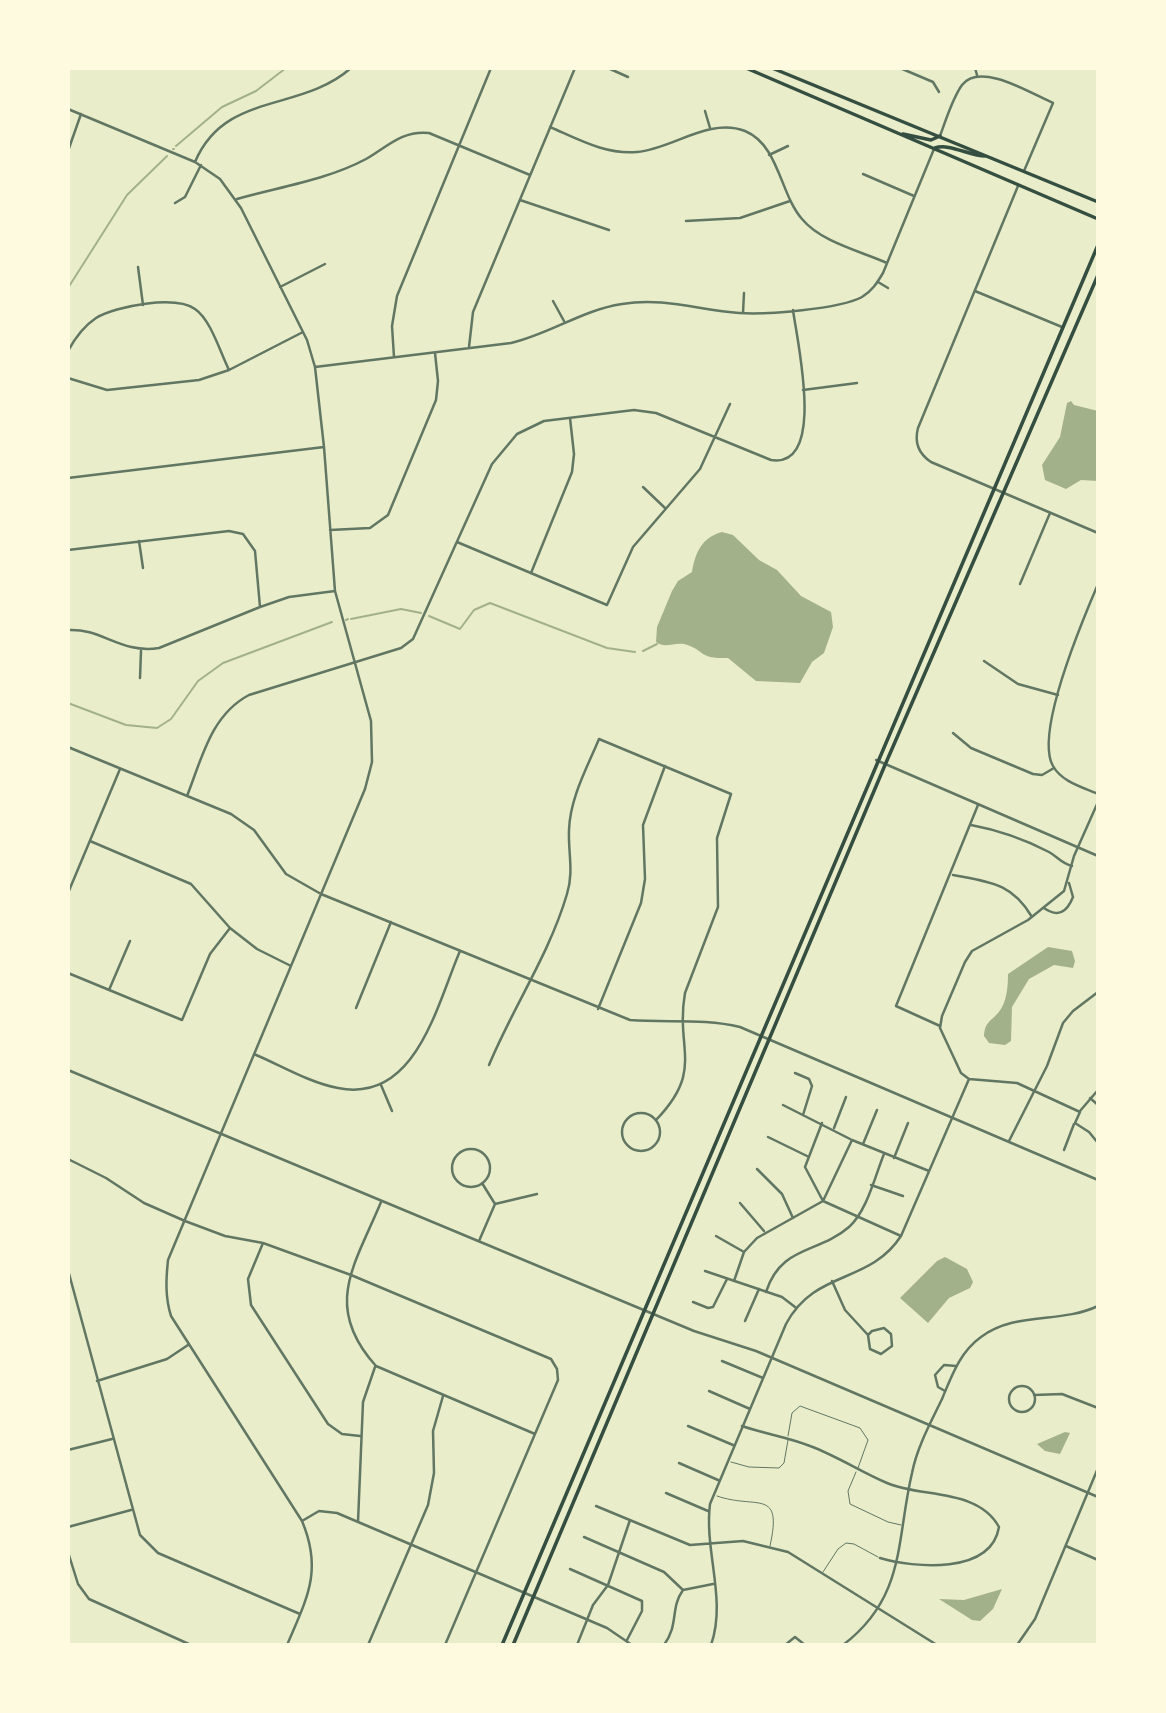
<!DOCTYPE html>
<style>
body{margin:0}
#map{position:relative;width:1166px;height:1713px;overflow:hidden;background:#e9edc9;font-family:"Work Sans",sans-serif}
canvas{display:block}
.frame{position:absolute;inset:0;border:70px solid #fefae0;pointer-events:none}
</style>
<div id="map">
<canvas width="1166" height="1713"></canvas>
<div class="frame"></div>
</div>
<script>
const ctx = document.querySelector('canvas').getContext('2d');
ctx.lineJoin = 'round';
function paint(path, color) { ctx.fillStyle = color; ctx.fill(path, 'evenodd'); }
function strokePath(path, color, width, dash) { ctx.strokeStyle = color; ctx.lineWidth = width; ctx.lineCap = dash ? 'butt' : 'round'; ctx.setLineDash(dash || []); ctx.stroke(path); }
const water = new Path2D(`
 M1071 401 1074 405 1098 411V481L1081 480 1066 489 1045 480 1042 465 1060 437 1067 403Z
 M722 532 733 535 759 560 777 570 801 596 831 612 833 627 824 653 812 662 800 683 756 681 728 658C697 659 706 650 684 644 674 642 665 649 656 642L657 627 672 591 678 581 692 572C695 553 702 537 722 532Z
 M1048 947 1072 951 1075 961 1073 968 1054 965 1029 979 1012 1007 1011 1041 1005 1045 989 1043 984 1036C985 1022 990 1022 998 1013 1007 1003 1008 986 1008 974Z
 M945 1257 967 1269 973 1282 970 1288 949 1298 928 1323 900 1298 937 1261Z
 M1065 1432 1070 1433 1060 1454 1045 1451 1037 1444Z
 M1002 1589 993 1609 980 1621 972 1620 939 1599 964 1600Z`);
const stream = new Path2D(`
 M176 146 222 107 256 91 286 68
 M173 149H174
 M68 288 127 195 167 156
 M429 616 460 629 474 610 490 603 607 648 635 652
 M351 619 401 609 421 613
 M346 620 348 619
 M643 651 657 644
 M68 703 126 725 157 728 171 719 198 681 223 663 332 622`);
const service = new Path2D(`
 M788 1436 792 1413 800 1406 860 1428 868 1440 858 1468
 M731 1462 749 1467 779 1468 784 1463 788 1440
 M856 1472 848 1491 850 1504 888 1522 901 1525
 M717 1496C757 1510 783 1487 770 1546
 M823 1572 838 1549 846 1543 854 1544 878 1557`);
const minor = new Path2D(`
 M608 68 628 77
 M900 68 933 82 939 92
 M975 68 977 75
 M68 109 195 162 220 179 241 208 307 340 315 367 324 447 335 591 371 721 372 762 365 789 168 1260C166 1279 165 1297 171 1316L302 1521C323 1571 307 1598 287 1645
 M705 111 710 128
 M550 127C578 139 606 155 637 152 672 149 709 117 745 131 779 145 780 194 802 219 821 242 860 251 887 263
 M940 136C946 120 952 99 962 85 980 61 1032 94 1053 103L1024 171
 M68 151 81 114
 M769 155 788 146
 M195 162C225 91 300 113 351 68
 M863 174 914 196
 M1018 186 918 428C914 443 919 454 931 462L1098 533
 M237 199C279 187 327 180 366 159 387 147 402 130 429 133L530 175
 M520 200 609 230
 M175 203 185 197 201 165
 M686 221 740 218 790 201
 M138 267 143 305
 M878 282 888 288
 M280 287 325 264
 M975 291 1062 327
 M553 301 564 321
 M743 313 744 293
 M469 347 473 312 575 68
 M68 351C75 338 84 326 96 318 116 306 175 295 195 309 211 320 220 352 229 370
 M394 357 392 326 397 296 491 68
 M315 367 511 343C550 334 582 310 622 304 663 297 699 310 739 313 765 315 840 309 862 297 872 291 877 283 883 273L934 149
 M68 378 107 390 199 380 229 370 303 332
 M803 390 857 383
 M68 478 324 447
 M643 487 665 508
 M330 530 370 528 388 515 436 400 438 381 435 353
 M139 541 143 568
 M457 542 607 605 633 547 700 469 730 404
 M68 550 229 531 243 534 255 551 260 607
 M531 573 572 472 574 454 570 418
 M1020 584 1050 513
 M1098 584C1083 619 1034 733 1053 766 1062 782 1082 787 1098 794
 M68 630C102 628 120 654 159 648L260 607 289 597 335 591
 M984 661 1018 684 1058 695
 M140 678 141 651
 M953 733 971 748 1033 774 1042 775 1054 768
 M68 747 231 814 254 830 286 874 321 894 630 1020C667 1023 704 1018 740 1027L1098 1180
 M187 796C202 758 211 715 249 695L401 648 413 639 492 464 517 434 544 421 634 410 656 413 771 460C827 469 797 341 793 310
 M971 825C998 830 1024 839 1049 852 1058 857 1061 863 1072 866
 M90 841 191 884 230 928 257 949 291 966
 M953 875C990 882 1012 883 1032 917
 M68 893 120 769
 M1044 908C1058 918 1067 912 1073 897L1069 883
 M68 973 182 1020 210 954 230 928
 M109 990 130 941
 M356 1008 391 922
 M598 1009 641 903 645 879 643 825 665 766
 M940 1026 896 1006 978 805
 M254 1054C280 1065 310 1083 338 1088 416 1104 437 1004 460 951
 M489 1065C513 1007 549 955 567 894 574 872 568 852 569 830 570 798 587 768 599 739L731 794 717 838 718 907 685 993C675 1050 705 1069 656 1120
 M795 1073 809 1079 812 1086 803 1115
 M969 1079 1017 1083 1080 1112 1075 1123 1089 1132 1098 1143
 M381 1085 392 1111
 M1090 1098 1098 1105
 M783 1105 852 1140 929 1171
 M1080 1111 1098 1090
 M622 1132a19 19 0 1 1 38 0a19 19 0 1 1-38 0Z
 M822 1123 805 1167 823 1201 901 1236
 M834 1128 846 1097
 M768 1137 807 1156
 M1009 1141 1047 1066 1063 1023 1073 1011 1098 992
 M863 1144 877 1110
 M452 1168a19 19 0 1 1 38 0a19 19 0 1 1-38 0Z
 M1064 1150 1074 1124
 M894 1158 908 1123
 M68 1159 106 1178 144 1203 185 1221 225 1236 263 1243 351 1275 551 1359 557 1369 558 1380 445 1645
 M757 1169 782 1194 793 1218
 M482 1183 495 1204
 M871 1185 903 1196
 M381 1202C355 1265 322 1306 376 1366L535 1434
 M740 1203 764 1231
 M716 1236 744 1252
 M479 1241 495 1204 537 1194
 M263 1243 248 1279 251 1305 328 1424 342 1434 360 1436
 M68 1270 140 1535 158 1553 300 1614
 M705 1271 782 1297 795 1307
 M734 1281 744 1252 757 1238 823 1201 852 1140
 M832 1281 845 1310 868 1335 870 1349 881 1354 892 1346 891 1334 884 1328 872 1331 868 1335
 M766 1292C781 1245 818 1254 849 1227 867 1211 875 1176 884 1154
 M693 1302 708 1308 713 1307 727 1279
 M745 1321 759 1289
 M722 1361 763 1378
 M97 1381 167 1359 188 1345
 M1009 1399a13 13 0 1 1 26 0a13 13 0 1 1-26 0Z
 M709 1391 750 1409
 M945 1391 938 1387 935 1375 944 1365 956 1366
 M1034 1395 1062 1394 1098 1408
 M688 1426 733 1445
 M742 1426C765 1434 788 1437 810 1446 837 1456 861 1472 887 1483 921 1498 978 1488 999 1527 991 1575 914 1568 880 1558
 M68 1450 112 1439
 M679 1463 718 1480
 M666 1493 708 1511
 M596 1506 690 1545 743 1541 788 1552 937 1645
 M302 1521 319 1511 337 1513 607 1628 632 1645
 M358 1522 363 1402 375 1367
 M68 1527 131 1510
 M584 1537 664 1572 683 1590
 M1066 1546 1098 1560
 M68 1552 78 1584 89 1599 191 1645
 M570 1569 642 1601V1611L627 1640
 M368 1645 428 1505 434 1473 433 1431 443 1396
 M577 1645 593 1605 608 1585 630 1520
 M664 1645C679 1625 670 1608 683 1590L713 1584
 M711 1645C727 1600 704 1551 710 1504L786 1324C815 1269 869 1285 901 1236L969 1079 961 1073 940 1028 942 1016 965 962 972 951 1028 920 1064 891 1074 856 1098 802
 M785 1645 795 1637 805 1645
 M1017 1645 1035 1619 1098 1468`);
const tertiary = new Path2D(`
 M876 760 1098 856
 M68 1070 694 1331 756 1351 1098 1497
 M843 1645C906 1597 896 1541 912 1473 917 1447 931 1422 942 1399 952 1375 960 1352 981 1337 1016 1311 1060 1324 1098 1306`);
const secondary = new Path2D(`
 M502 1645 1098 245
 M513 1645 885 765 1098 275`);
const primary = new Path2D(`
 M746 68 1098 219
 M772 68 1098 202
 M903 134 931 140 940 136
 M935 148C949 143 970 156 985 156`);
paint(water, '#a3b18a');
strokePath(stream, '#a3b18a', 2);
strokePath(service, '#617663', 1);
strokePath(minor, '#617663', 2.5);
strokePath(tertiary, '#617663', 2.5);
strokePath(secondary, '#344e41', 3.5);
strokePath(primary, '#344e41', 3.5);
</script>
